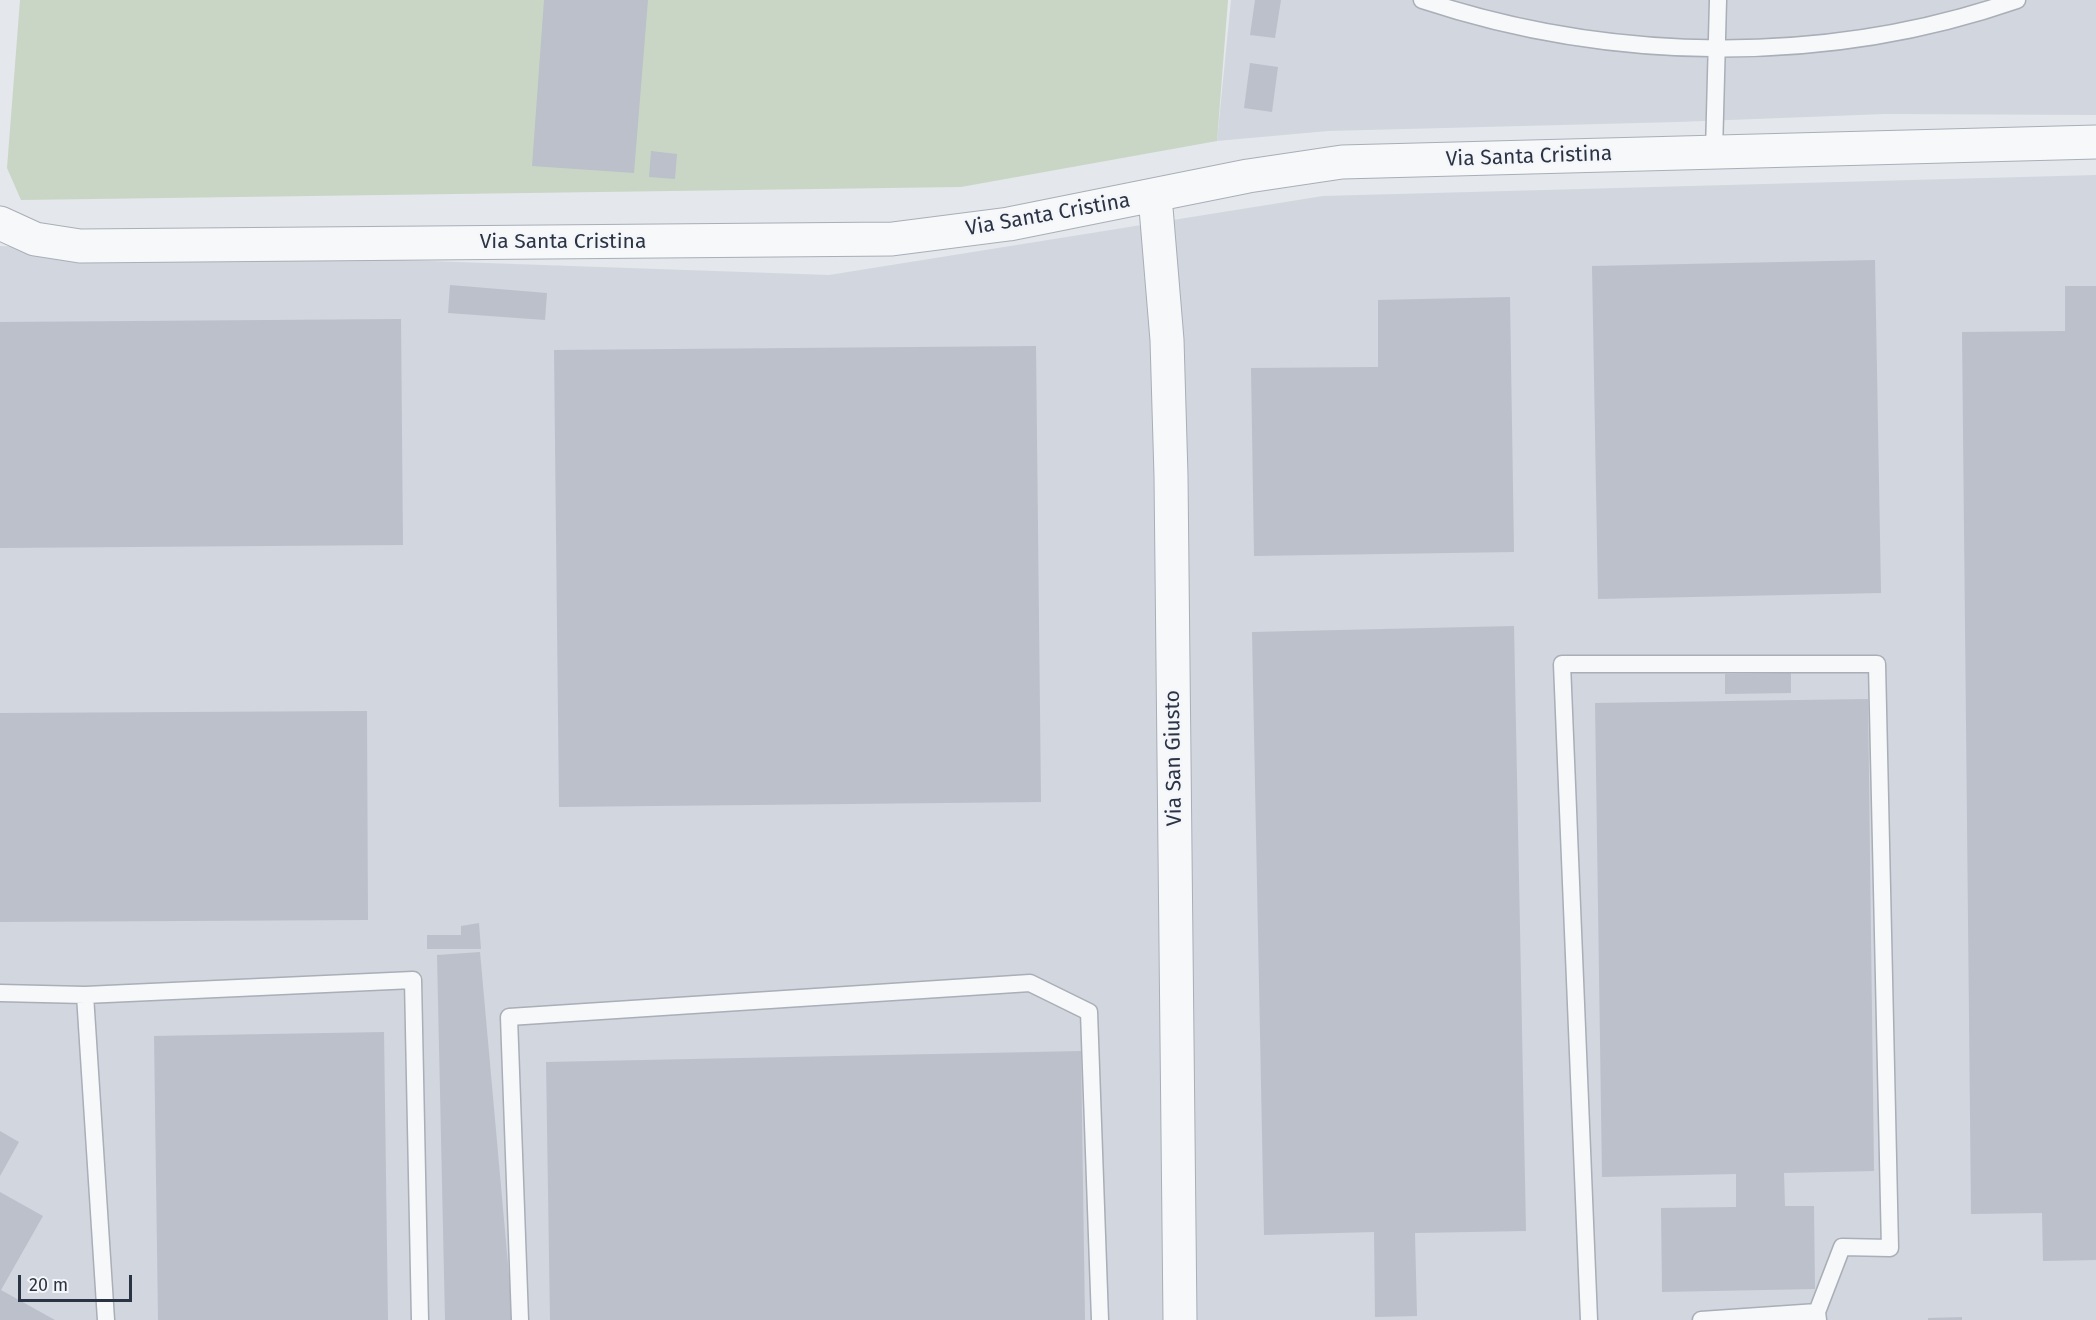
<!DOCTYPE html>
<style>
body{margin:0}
#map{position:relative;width:2096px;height:1320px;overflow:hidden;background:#e4e7ec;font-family:"Fira Sans",sans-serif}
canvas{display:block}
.scale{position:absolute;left:18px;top:1275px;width:114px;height:27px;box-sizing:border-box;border:3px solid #2b3445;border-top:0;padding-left:8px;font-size:18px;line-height:21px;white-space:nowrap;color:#2b3445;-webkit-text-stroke:4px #f4f6f9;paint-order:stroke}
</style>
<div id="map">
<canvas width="2096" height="1320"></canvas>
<div class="scale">20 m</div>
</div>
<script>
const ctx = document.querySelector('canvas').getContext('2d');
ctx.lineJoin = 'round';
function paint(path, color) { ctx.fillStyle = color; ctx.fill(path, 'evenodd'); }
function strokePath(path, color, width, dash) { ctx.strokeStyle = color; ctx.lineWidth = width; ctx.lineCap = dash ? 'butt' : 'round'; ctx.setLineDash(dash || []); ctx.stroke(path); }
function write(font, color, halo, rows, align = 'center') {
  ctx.font = font + ' "Fira Sans",sans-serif'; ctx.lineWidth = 5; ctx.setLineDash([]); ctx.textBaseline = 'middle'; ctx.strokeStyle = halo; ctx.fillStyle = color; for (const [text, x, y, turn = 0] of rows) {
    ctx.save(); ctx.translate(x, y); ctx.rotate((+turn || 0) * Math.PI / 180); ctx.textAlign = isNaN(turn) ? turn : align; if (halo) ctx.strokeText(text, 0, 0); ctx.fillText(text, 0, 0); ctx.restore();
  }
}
const built = new Path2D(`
 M1231 0H2096V115L1885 114 1677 122 1328 131 1217 141Z
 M2096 175V1320H0V246L829 275 1323 196Z`);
const green = new Path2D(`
 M20 0H1228L1217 141 961 187 21 200 7 168Z`);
const building = new Path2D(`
 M544 0H648L634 173 532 166Z
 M1255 0H1281L1275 38 1250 35Z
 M1250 63 1278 67 1272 112 1244 108Z
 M651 151 677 154 675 179 649 177Z
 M1875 260 1881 593 1598 599 1592 266Z
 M450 285 547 293 545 320 448 313Z
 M2065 286H2096V1260L2043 1261 2042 1213 1971 1214 1962 332 2065 331Z
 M1510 297 1514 552 1254 556 1251 368 1378 367V300Z
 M401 319 403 545 0 548V322Z
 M1036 346 1041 802 559 807 554 350Z
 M1514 626 1526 1231 1415 1233 1417 1316 1375 1317 1374 1232 1264 1235 1252 632Z
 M1791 673V693L1725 694V674Z
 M1868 699 1874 1171 1784 1173 1785 1206H1814L1815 1289 1662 1292 1661 1208 1736 1207V1174L1602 1177 1595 703Z
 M367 711 368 920 0 922V713Z
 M479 923 481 949H427V935H461V926Z
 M480 952 513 1320H445L437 955Z
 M384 1032 388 1320H158L154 1036Z
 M1081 1051 1085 1320H550L546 1062Z
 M0 1131 19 1142 0 1176Z
 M0 1192 43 1216 1 1290 55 1320H0Z
 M1962 1317V1320H1928V1318Z`);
const service = new Path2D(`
 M1422 0C1612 63 1827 66 2017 0
 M1714 152 1718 0
 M0 993 85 995 106 1320
 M85 995 413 980 420 1320
 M520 1320 509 1017 1030 983 1089 1012 1100 1320
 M1589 1320 1562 664H1877L1890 1248 1842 1247 1817 1312 1818 1320
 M1701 1320 1817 1312`);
const tertiary = new Path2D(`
 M1155 196 1167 340 1171 476 1180 1320
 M0 223 35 239 80 246 892 239 1009 224 1248 176 1342 162 2096 142`);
const streetNames = [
 ["Via Santa Cristina",1529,157,-2],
 ["Via Santa Cristina",1048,215,-10],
 ["Via Santa Cristina",563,242],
 ["Via San Giusto",1174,758,-91]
];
paint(built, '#d2d6de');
paint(green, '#c9d6c5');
paint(building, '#bbc0ca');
strokePath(service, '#a9aeb7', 19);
strokePath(tertiary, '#a9aeb7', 35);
strokePath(service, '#f7f8fa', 16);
strokePath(tertiary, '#f7f8fa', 33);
write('21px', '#2b3445', '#f4f6f9', streetNames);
</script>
